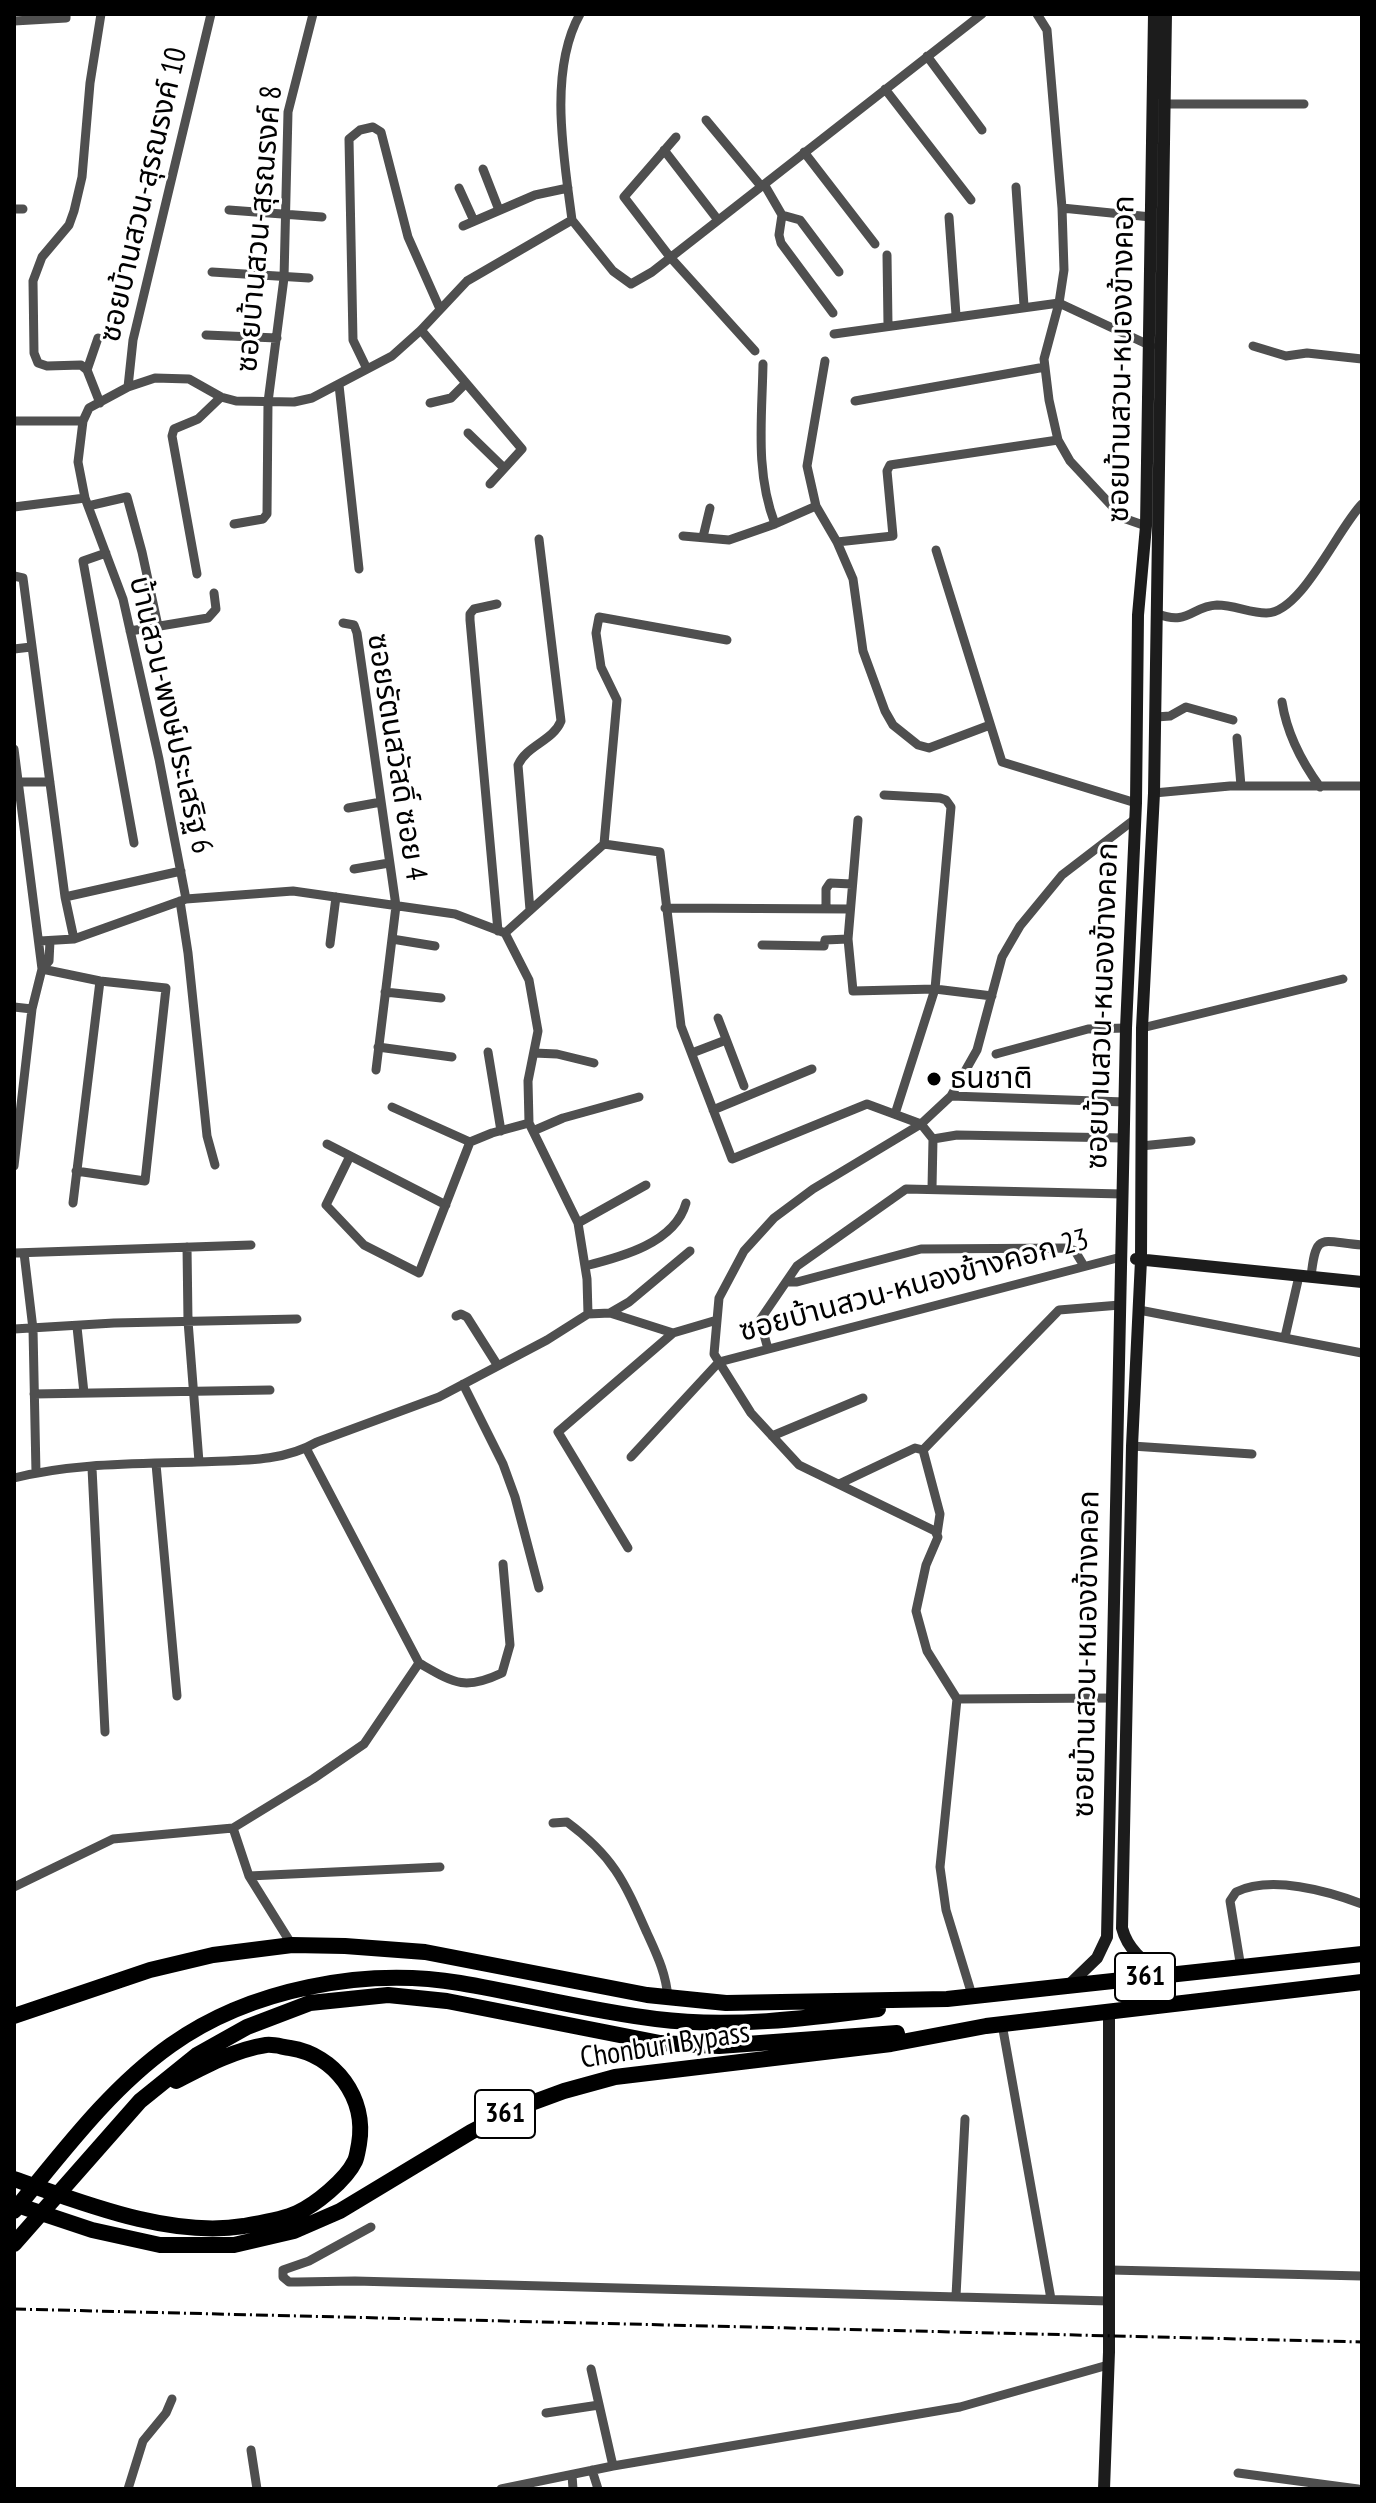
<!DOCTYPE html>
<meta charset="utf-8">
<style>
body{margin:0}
#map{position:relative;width:1376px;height:2503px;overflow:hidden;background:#fff;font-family:"PT Sans Narrow",sans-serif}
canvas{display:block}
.frame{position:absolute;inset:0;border:16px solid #000;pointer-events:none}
</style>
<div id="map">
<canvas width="1376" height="2503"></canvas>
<div class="frame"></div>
</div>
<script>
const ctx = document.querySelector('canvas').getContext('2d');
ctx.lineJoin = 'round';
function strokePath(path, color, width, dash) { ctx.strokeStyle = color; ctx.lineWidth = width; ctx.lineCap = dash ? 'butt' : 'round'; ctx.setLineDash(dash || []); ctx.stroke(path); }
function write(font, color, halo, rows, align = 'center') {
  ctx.font = font + ' "PT Sans Narrow","Noto Sans Thai",sans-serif'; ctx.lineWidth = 6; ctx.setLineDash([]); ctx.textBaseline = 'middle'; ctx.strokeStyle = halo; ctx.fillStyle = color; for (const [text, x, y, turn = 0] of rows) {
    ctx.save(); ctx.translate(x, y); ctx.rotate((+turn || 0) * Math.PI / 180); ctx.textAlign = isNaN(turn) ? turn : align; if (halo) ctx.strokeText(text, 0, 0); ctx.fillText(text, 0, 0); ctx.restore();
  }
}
const street = new Path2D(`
 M1037 14 1047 30 1062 208 1064 270 1059 303 1044 359 1049 400 1058 440 1070 461 1123 518 1146 526
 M14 21 66 18V14
 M927 56 982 130
 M885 89 971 200
 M1164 104H1304
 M706 120 761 186
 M676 137 624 197 670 257 755 351
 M664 150 718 220
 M804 152 875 244
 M483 169 499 210
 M764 184 782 215 779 235 781 243 833 313
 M1016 187 1024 306
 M459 188 474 221
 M1062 208 1151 217
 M14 209H23
 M229 210 322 217
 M782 215 800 220 839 272
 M949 217 956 315
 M572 220 613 271 631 284 652 272 982 14
 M572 220C564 158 548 71 580 14
 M463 226 535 195 568 188
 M887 255 888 325
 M212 272 309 278
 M421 330 522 449 490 484
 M834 334 1059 303 1151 346
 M206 335 277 338
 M1253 346 1286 356 1307 353 1362 359
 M825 361 807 466 816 506 837 542 893 536 887 471 890 465 1058 440
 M763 364C762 419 755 472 775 524
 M367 369 353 340 349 139 360 130 373 127 381 132 408 237 440 309
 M87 370 98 338
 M339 385 359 569
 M128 387 133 340 211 14
 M855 401 1045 367
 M100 403 87 370 81 365 47 366 38 363 34 353 33 281 42 257 69 225 74 211 82 177 90 83 101 14
 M430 403 451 398 466 383
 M14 421H83
 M468 433 504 468
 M85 498 123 599 159 759 186 899
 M88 506 127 497 142 552 158 626
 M14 507 85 498 78 462 83 421 89 408 128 387 155 378 189 379 221 397 236 401 294 402 312 398 392 356 421 330 467 281 572 220
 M234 524 263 519 267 514 268 402 284 278 288 112 313 14
 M683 536 729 540 775 524 816 506
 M703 537 710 508
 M837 542 853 579 863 651 885 711 893 725 918 745 929 748 990 725
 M936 550 1002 762 1136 803
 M106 553 83 561 134 843
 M197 574 172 436 174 429 198 419 221 397
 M14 576 23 578 65 897
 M497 604 474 609 470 614V620L498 931
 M1158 614C1188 626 1192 606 1217 605 1234 605 1250 613 1266 613 1301 614 1338 528 1362 504
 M343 623 354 625 357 633 396 906 376 1070
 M130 631 208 618 216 609 214 593
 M14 649 31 647
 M1282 702C1287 734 1301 761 1320 787
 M1156 717 1170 716 1186 707 1233 720
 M1237 738 1241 786
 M14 749 42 969 32 1009 14 1166
 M18 782H50
 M1154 793 1230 786H1362
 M884 795 940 798 946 800 951 807 935 989 895 1114
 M348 808 381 802
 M858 820 848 939 853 991 935 989 992 996
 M604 844 617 700 601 667 596 633 599 617 727 640
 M354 869 389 863
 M180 901 188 953 207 1136 215 1165
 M665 908 850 909
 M826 909V889L830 883 852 884
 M530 910 518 765C527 745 553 741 561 721L539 539
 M505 933 604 844 660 852 681 1026 732 1159 867 1104 921 1124 933 1139 957 1135 1124 1138
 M74 939 65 897 181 871
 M392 939 435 946
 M40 941 74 939 186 899 293 891 455 914 505 933 529 980 538 1031 528 1081 529 1123 578 1223 587 1279 588 1314
 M330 944 336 897
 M762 945 824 946 825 940 848 939
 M42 969 100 981 166 988 145 1181 76 1171
 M42 969 49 961 50 941
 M385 992 441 998
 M14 1007 32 1009
 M718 1018 744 1086
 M1142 1028 1343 979
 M378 1047 452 1057
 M488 1052 501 1131
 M534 1053 557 1054 594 1063
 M692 1053 726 1040
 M996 1054 1088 1029 1126 1028
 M951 1096 1125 1102
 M392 1107 470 1142
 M713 1110 812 1069
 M533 1131 563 1118 639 1097
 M327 1144 446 1205
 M1141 1146 1191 1141
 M350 1156 326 1205 364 1245 419 1273 470 1142 492 1133 529 1123
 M932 1188 933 1139
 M73 1203 100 981
 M578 1223 646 1185
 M187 1247 188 1321 199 1462
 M14 1253 251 1245
 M24 1253 33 1329 36 1473
 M585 1266C621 1257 675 1243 686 1203
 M1311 1277C1316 1230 1321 1242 1362 1245
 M786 1282 797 1266 906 1189 1123 1194
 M1139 1310 1362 1353
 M610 1313 629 1302 690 1251
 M456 1316 461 1314 467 1317 498 1366
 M77 1327 84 1393
 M14 1329 114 1323 297 1319
 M1285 1337 1299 1276
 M768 1349 760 1320 786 1282H797L921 1249 1068 1248 1075 1251 1084 1266
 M719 1362 1121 1257
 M463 1384 503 1464 515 1497 539 1588
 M34 1394 270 1390
 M772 1436 863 1398
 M1132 1446 1252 1454
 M306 1448 419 1663
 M923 1450 1059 1310 1120 1305
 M923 1450 940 1514 937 1534
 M631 1457 719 1362
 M156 1464 177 1696
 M92 1468 105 1732
 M14 1478C72 1463 137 1464 197 1462 238 1460 281 1463 317 1442L439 1397 547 1340 588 1314 610 1313 673 1333 717 1320
 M839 1484 915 1448 923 1450
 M628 1548 558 1432 673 1333
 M419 1663C454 1683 464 1691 502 1673L510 1645 503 1564
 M957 1699 1112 1698
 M553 1823 567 1822C614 1857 624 1881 647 1933 657 1955 666 1973 668 1998
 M233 1828 249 1876 292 1945
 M249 1876 440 1867
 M14 1887 113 1839 233 1828 313 1779 364 1744 419 1663
 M1241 1968 1230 1901 1236 1892C1271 1875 1328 1891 1362 1904
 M972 1995 946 1910 940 1867 957 1699 927 1651 916 1611 926 1565 938 1537 935 1531 799 1465 751 1413 714 1354 719 1298 744 1251 774 1218 813 1189 921 1124 951 1096 977 1050 1002 957 1020 926 1062 875 1135 819
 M1002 2024 1051 2299
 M371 2227 309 2261 283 2270V2277L289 2282H298L355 2281 1109 2301
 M1110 2270 1362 2276
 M956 2296 965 2119
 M591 2369 613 2466
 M546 2413 599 2405
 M251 2450 257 2489
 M592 2470 598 2489
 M1238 2473 1358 2489
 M572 2475 573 2489
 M128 2489 143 2441 166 2413 172 2399
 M501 2489 613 2466 960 2407 1108 2365`);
const secondary = new Path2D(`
 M1136 1259 1362 1282
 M1164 1976C1145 1962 1128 1951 1122 1928L1132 1446 1141 1260 1142 1028 1154 793 1166 14
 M1069 1985 1097 1958 1107 1937 1126 1028 1136 803 1138 615 1146 526 1154 14
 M1104 2489 1109 2352V2011`);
const highway = new Path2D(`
 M14 2016 150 1970 213 1955 292 1945 345 1946 425 1952 647 1995 726 2003 947 1999 1362 1954
 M14 2179C83 2203 170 2238 244 2226 260 2223 282 2220 297 2213 315 2205 346 2180 355 2161 357 2157 358 2149 359 2144 367 2098 335 2055 290 2048 282 2047 274 2044 266 2045 234 2050 205 2066 176 2081
 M14 2204 92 2230 160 2245H234L294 2231 340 2211 471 2132 515 2109 564 2091 615 2077 891 2044 986 2026 1362 1982
 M14 2211C62 2153 109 2089 171 2045 250 1989 364 1967 460 1983 525 1994 590 2011 656 2019 730 2028 804 2019 878 2009
 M14 2244 140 2101 197 2055 247 2027 310 2003 388 1995 447 2001 660 2043 719 2046 897 2033`);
const rail = new Path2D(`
 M14 2309 1362 2342`);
const markers = [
 [934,1079,8,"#000"]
];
const shields = [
 [1145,1977,60],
 [505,2114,60]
];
const shieldNames = [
 ["361",1145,1977],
 ["361",505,2114]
];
const streetNames = [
 ["ซอยบ้านสวน-สุรณรงค์ 10",144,195,-77],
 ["ซอยบ้านสวน-สุรณรงค์ 8",260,229,-85],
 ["ซอยบ้านสวน-หนองข้างคอก",1122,359,-89],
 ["บ้านสวน-พงษ์ประเสริฐ 6",170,715,77],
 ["ซอยรัตนสวัสดิ์ ซอย 4",396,757,81],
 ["ซอยบ้านสวน-หนองข้างคอก",1103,1006,-88],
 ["ซอยบ้านสวน-หนองข้างคอก 23",914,1286,-15],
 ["ซอยบ้านสวน-หนองข้างคอก",1087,1654,-89],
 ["Chonburi Bypass",665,2046,-9]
];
const poiNames = [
 ["ธนชาติ",950,1079]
];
strokePath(street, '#4f4f4f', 9);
strokePath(secondary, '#1c1c1c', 12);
strokePath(highway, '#000', 16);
strokePath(rail, '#000', 3, [12, 4, 2, 4]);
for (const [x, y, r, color] of markers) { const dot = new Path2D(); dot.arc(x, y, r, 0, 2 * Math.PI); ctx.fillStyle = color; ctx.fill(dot); strokePath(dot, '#fff', 3); }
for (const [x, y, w] of shields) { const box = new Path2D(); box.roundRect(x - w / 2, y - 24, w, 48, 6); ctx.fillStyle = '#fff'; ctx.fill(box); strokePath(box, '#000', 2); }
write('bold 28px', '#000', null, shieldNames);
write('30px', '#000', '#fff', streetNames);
write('30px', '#000', '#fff', poiNames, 'left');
</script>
